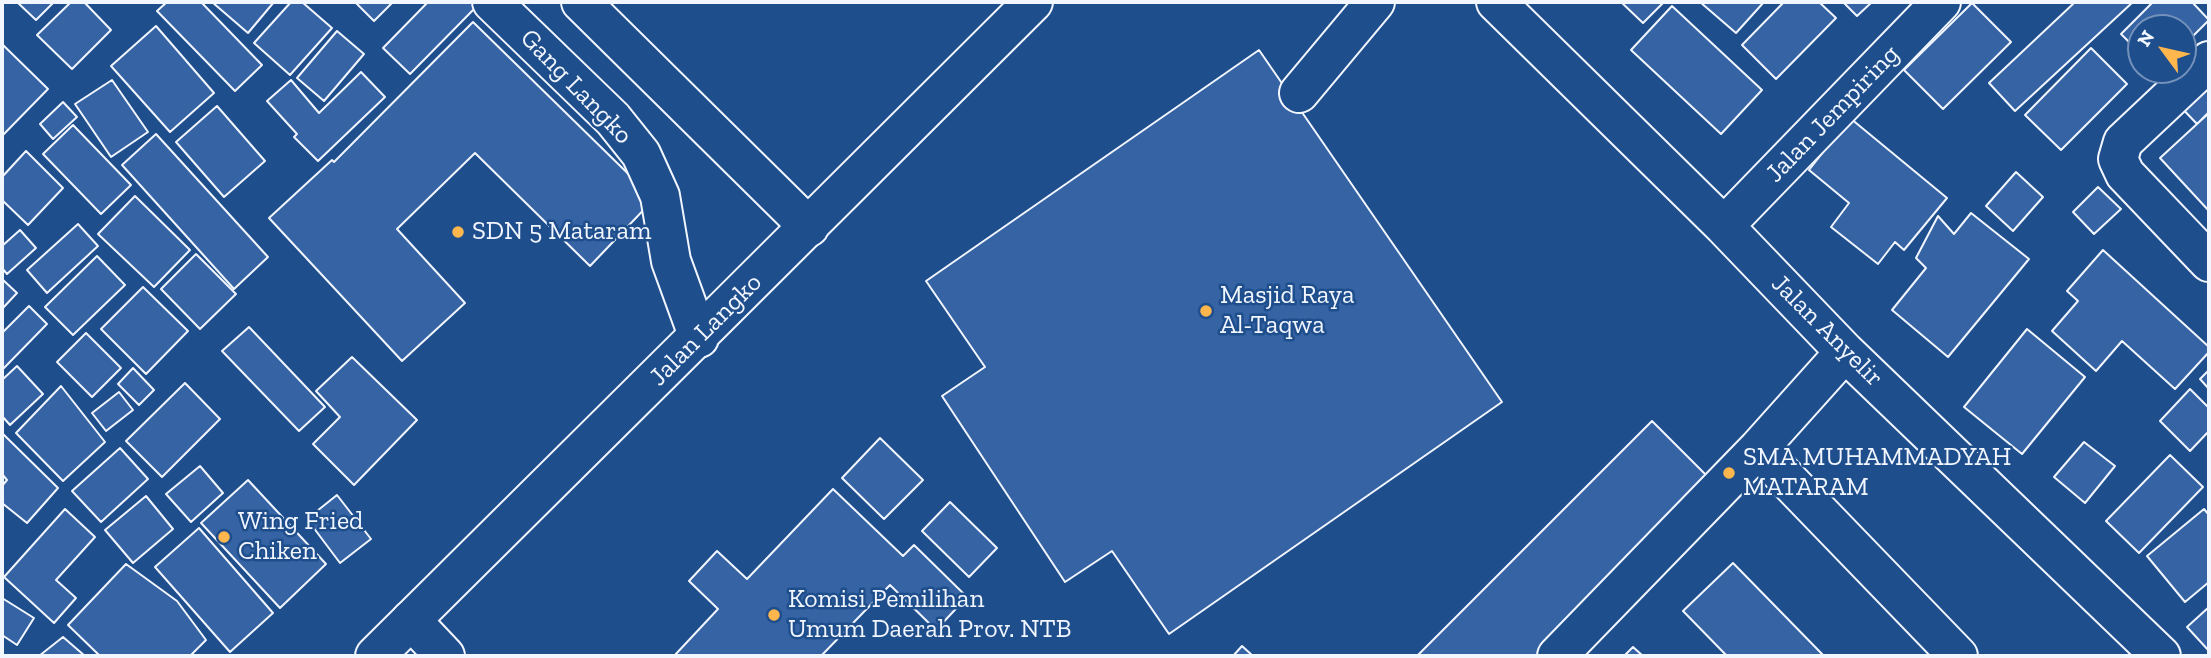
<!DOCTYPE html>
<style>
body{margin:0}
#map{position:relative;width:2211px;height:658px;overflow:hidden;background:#1f4e8c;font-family:"Zilla Slab",serif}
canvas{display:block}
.frame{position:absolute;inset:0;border:4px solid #f2f6ff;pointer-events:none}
.north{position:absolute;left:2127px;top:14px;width:70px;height:70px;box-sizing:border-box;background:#1f4e8c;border:2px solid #7391ba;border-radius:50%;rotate:303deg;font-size:19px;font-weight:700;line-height:28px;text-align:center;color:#f2f6ff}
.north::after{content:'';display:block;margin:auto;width:24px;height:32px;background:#ffb74d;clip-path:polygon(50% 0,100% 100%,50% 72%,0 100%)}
</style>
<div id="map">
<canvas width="2211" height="658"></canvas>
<div class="frame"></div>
<div class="north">N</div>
</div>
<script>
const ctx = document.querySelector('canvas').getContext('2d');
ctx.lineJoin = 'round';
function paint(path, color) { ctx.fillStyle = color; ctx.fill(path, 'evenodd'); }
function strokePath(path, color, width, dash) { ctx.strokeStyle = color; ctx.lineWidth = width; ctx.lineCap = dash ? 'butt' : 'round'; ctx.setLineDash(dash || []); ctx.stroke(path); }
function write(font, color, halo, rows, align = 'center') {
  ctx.font = font + ' "Zilla Slab",serif'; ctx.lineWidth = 5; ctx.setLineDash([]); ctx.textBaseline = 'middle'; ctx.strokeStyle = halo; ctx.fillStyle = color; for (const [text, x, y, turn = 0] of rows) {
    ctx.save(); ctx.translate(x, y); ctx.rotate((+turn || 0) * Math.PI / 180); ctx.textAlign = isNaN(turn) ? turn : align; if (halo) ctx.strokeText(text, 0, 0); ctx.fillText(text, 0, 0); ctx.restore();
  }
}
const building = new Path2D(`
 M17 2H54L36 20Z
 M71 2H84L111 30 72 69 37 35Z
 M167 2H201L262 65 235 91 157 11Z
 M212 2H274L248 33Z
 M291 2H302L332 28 290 75 254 43Z
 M355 2H393L374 21Z
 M428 2H473L477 6 410 74 383 48Z
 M1621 2H1664L1643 23Z
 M1700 2H1764L1736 33Z
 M1784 2H1819L1836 18 1776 79 1742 45Z
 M1843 2H1872L1857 16Z
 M2071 2H2133L2015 111 1989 83 2073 4Z
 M2153 2H2192L2209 20 2183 46V28H2141V54L2121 34Z
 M1972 3 2011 42 1943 109 1904 70Z
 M1672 6 1762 90 1721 134 1631 50Z
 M473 22 654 199 590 266 475 153 397 229 465 303 402 361 269 218 332 160 334 162Z
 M156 26 214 93 170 132 111 66Z
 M337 31 364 54 324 101 297 78Z
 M2 44 48 89 2 136Z
 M2091 48 2127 84 2061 150 2025 115Z
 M1259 50 1502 402 1169 634 1112 551 1065 582 942 396 985 367 926 281Z
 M2209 69V112L2197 124 2176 102Z
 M361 72 385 97 318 161 294 137 297 134 267 101 291 80 319 113Z
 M112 80 148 132 111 157 75 104Z
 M63 102 77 117 53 139 40 124Z
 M217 106 265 161 224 197 176 142Z
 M2209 113V211L2160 158Z
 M1850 118 1947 198 1904 250 1895 242 1878 264 1831 227 1849 203 1809 170Z
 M73 125 131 185 101 214 43 154Z
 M156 134 268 257 234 289 122 165Z
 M26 151 63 188 28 225 2 200V177Z
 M2016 172 2043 197 2013 231 1986 206Z
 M2098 187 2121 209 2094 234 2073 212Z
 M135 196 190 250 154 287 98 234Z
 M1971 213 2029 259 1948 357 1892 310 1926 268 1916 258 1938 216 1954 234Z
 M78 224 98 246 47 293 27 270Z
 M20 230 36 248 7 274 2 268V246Z
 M2103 250 2209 347V352L2175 389 2122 341 2096 371 2052 331 2078 301 2067 291Z
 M196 254 236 294 200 329 161 289Z
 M97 256 125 285 73 335 45 307Z
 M2 279 17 293 2 309Z
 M143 287 188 331 146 374 101 329Z
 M29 306 47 324 2 370V333Z
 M249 327 325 407 299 431 222 351Z
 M2027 329 2085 377 2022 454 1964 407Z
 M86 333 121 368 92 397 57 362Z
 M352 357 417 420 354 485 313 444 340 417 316 391Z
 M17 366 43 394 10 425 2 416V380Z
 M133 368 154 390 139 405 118 384Z
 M2209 370V389L2200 379Z
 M185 383 220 419 162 477 126 441Z
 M61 386 105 442 63 481 16 433Z
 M2190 389 2209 408V431L2190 451 2160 421Z
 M119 392 133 410 106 431 92 413Z
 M1652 421 1714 483 1540 656H1417Z
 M2 433 58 488 27 523 2 503V486L7 480 2 474Z
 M880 438 923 480 884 519 842 478Z
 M2084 442 2115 466 2085 503 2054 477Z
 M120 448 148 479 101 522 72 491Z
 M2170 455 2203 487 2139 553 2106 521Z
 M200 466 223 493 191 522 166 494Z
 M248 480 326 564 280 608 201 523Z
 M833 489 903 556 914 545 967 597 936 630 890 585 821 656H674L718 609 689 581 717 551 747 579Z
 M337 495 371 539 340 563 307 519Z
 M146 496 173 529 133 563 105 530Z
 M950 502 997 548 969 577 922 531Z
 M65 509 95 537 56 580 76 598 54 623 4 577Z
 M2204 509 2209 515V582L2185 602 2147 556Z
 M199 528 273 613 230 652 155 567Z
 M1733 563 1824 656H1727L1683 611Z
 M126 564 177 601 206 640 190 656H100L68 625Z
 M2 598 34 618 17 645 2 635Z
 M2209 607V651L2187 627Z
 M63 637 85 656H39Z
 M1242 646 1253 656H1233Z
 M1633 647 1643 656H1624Z`);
const minor = new Path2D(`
 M492 2 613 119 641 154 660 196 671 261 699 338
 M581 2 809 227
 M1496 2 1724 226 1845 352 2161 656
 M2209 61 2123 142 2118 159 2125 174 2209 262
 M1299 93 1375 2
 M1724 226 1941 2
 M1758 449 1958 656
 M411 620 445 656
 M1557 656 1758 449 1845 352`);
const major = new Path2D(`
 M375 656C594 438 815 221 1033 2`);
const markers = [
 [458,232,7,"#ffb74d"],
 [1206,311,7,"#ffb74d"],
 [1729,473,7,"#ffb74d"],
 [224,537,7,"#ffb74d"],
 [774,615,7,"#ffb74d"]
];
const streetNames = [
 ["Gang Langko",576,87,46],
 ["Jalan Jempiring",1833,114,-46],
 ["Jalan Langko",706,330,-45],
 ["Jalan Anyelir",1827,331,45]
];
const poiNames = [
 ["SDN 5 Mataram",472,232],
 ["Masjid Raya",1220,296],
 ["Al-Taqwa",1220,326],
 ["SMA MUHAMMADYAH",1743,458],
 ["MATARAM",1743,488],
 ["Wing Fried",238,522],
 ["Chiken",238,552],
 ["Komisi Pemilihan",788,600],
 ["Umum Daerah Prov. NTB",788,630]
];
paint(building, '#3563a3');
strokePath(building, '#f2f6ff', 2);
strokePath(minor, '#f2f6ff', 42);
strokePath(major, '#f2f6ff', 42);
strokePath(minor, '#1f4e8c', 38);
strokePath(major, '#1f4e8c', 38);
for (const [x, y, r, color] of markers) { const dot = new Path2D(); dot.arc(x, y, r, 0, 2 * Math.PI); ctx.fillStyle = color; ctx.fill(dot); strokePath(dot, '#1f4e8c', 2.5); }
write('26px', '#f2f6ff', '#1f4e8c', streetNames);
write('26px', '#f2f6ff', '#1f4e8c', poiNames, 'left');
</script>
